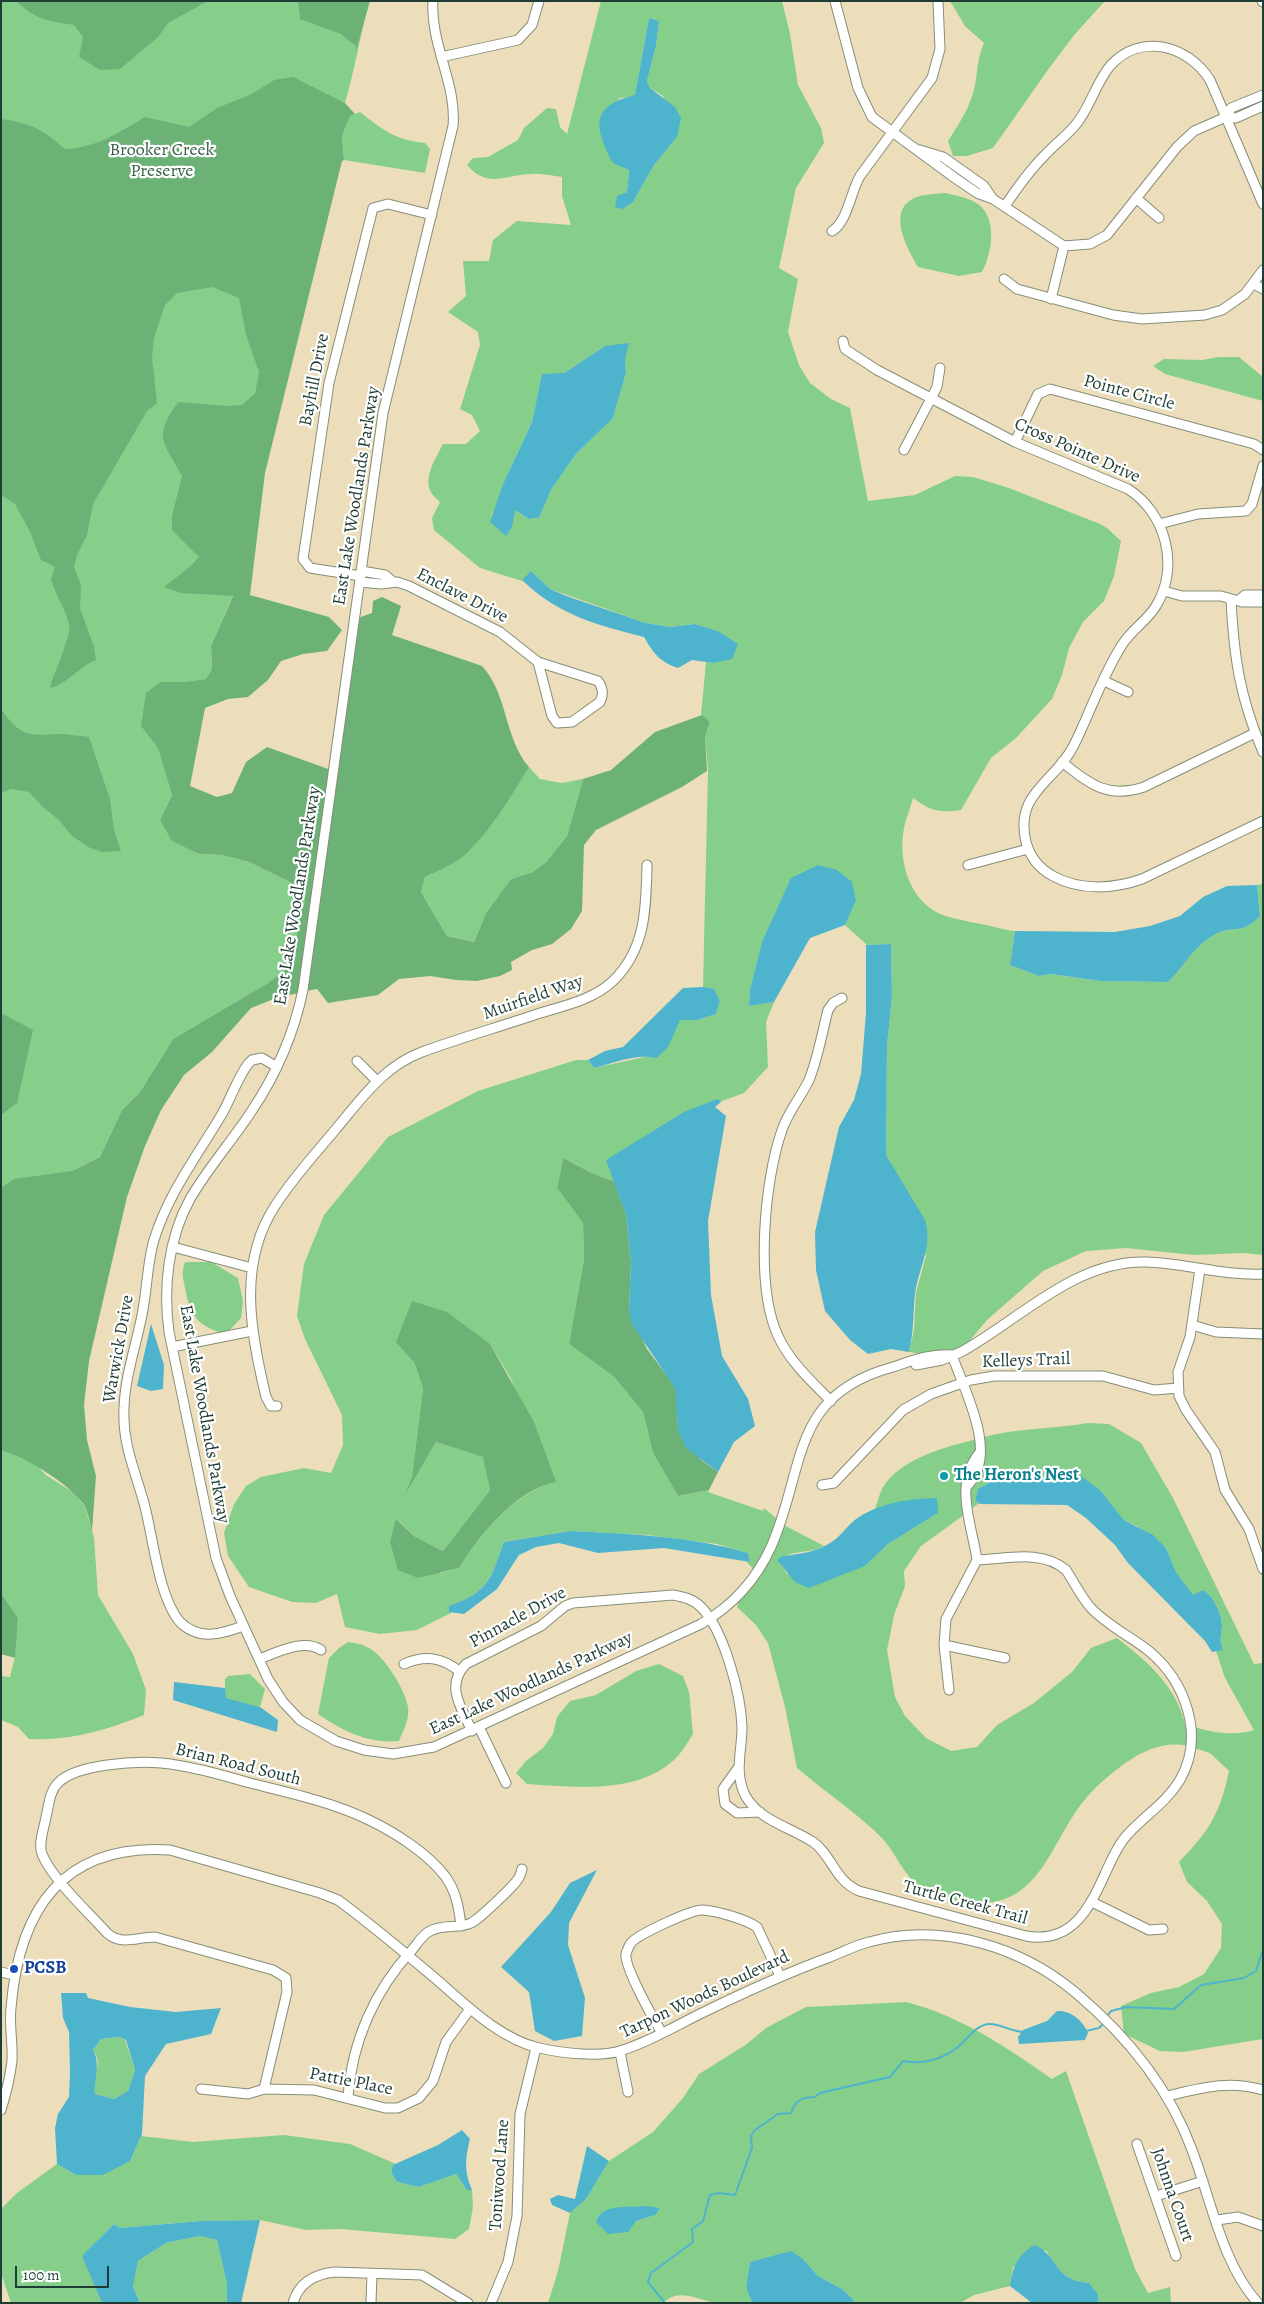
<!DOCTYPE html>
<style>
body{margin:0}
#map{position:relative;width:1264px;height:2304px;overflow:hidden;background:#ecdebb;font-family:Alegreya,serif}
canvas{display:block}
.frame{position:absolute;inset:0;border:2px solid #1f3d34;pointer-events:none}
.scale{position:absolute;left:15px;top:2266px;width:94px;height:22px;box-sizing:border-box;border:2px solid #1f3d34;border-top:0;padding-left:6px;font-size:15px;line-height:18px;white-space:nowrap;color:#1f3d34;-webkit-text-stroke:4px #fff;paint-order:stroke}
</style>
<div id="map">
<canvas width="1264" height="2304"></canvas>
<div class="frame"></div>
<div class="scale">100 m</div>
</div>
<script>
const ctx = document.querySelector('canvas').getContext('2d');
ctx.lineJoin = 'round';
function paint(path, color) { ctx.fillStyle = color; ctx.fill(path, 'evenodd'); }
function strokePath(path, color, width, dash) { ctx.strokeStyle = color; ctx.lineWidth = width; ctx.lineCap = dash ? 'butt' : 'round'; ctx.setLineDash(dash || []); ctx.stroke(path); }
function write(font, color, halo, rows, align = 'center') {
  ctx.font = font + ' Alegreya,serif'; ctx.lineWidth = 4.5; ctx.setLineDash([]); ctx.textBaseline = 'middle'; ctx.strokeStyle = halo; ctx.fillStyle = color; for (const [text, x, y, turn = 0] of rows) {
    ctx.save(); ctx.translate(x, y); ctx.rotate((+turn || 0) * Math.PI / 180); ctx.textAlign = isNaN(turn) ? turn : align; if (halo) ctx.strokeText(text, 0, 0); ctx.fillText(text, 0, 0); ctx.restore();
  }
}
const green = new Path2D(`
 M1 1H369C360 36 355 69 345 103L343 102 211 595H233L211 646 212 669 165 770 172 795 160 820 198 854 222 855 249 862 296 885 305 901 300 914 294 951 285 970 268 983 173 1039 140 1092 122 1110 100 1157 72 1171 1 1383Z
 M601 1H782L790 34 798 85 821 128 824 143 796 188 779 268 798 279 788 332 799 365 810 383 831 399 850 408 868 501 915 495 955 476 973 477 1009 488 1100 524 1107 528 1121 541 1114 576 1104 601 1083 622 1069 648 1062 675 1052 699 1016 738 991 758 961 810C938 813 931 811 913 798 910 810 904 822 903 835 899 864 911 901 940 914 953 919 967 921 981 924 992 926 1003 930 1015 931L1010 965 1039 976 1051 974 1100 981 1168 982C1184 967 1194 946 1214 935 1232 925 1243 935 1260 916L1257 885 1263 884V1255L1244 1253 1194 1255 1126 1248 1086 1251 1043 1271 987 1320 966 1345 951 1351 923 1354 909 1352 914 1330 916 1292 926 1256 903 1186 886 1155 887 1046 892 996 891 944 867 945 845 925 856 901 762 942 750 989 749 1006 774 1002 766 1022 768 1067 744 1093 722 1101 717 1099 607 1160 614 1181C595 1176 581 1166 563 1158L557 1188 583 1223 584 1259 569 1344 614 1377 643 1412 653 1453 678 1496 709 1490 708 1492 763 1511 764 1508 777 1519 769 1544 754 1570 746 1561 750 1562 748 1553 717 1544 648 1535 570 1531 504 1542C492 1577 487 1593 450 1606L451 1613 417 1630 380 1634 345 1627 337 1594 316 1603 292 1602 249 1587 228 1556 224 1533 234 1504 246 1486 261 1477 304 1468 331 1473 343 1445 342 1415 305 1339 297 1316 304 1264 324 1215 388 1137 478 1091 576 1060H588L594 1068 649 1056 680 1020H698L716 1014 720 1001 714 990 703 987 708 771 705 737 710 722 701 715 706 662 713 663 718 631 695 624 670 627 646 623 550 589 531 571 522 581 480 568 434 530 432 518 440 502C437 499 431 494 430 490 424 475 437 456 443 444H466L480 431 472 415 460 409 480 345 478 332 448 312 466 296 463 261H489L493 240 517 221 571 225 562 196V177C552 176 541 173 531 174 504 175 488 189 467 165L473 158 488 157 518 140 524 128 547 108 556 109 560 127 567 134ZM649 18 659 21 656 46 647 81 650 88 663 96 677 137 654 165 633 202 623 209 617 197 627 192 629 170 602 139 600 119 620 98 635 96ZM605 346 625 360 626 373 613 418 576 454 551 490 539 518 529 519 515 510 491 516 498 504 503 484 532 422 542 375 564 373ZM490 1344 510 1377 555 1482C513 1493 482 1533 459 1568L441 1573 397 1519 414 1536 443 1551 490 1490 484 1457 436 1442 406 1492 412 1476 423 1388 414 1362Z
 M950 1H1105L1075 34 1050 67 993 148 967 156H953L948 141C959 124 971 106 975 85 978 69 977 59 984 43L965 26Z
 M360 112C383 130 395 140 425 143L430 149 425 173 344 160 342 136 350 116Z
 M945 193C954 195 970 198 978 204 998 219 992 253 982 272L959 276 918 267C908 249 886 212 914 198 922 194 936 194 945 193Z
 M1219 357H1239L1263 377V401L1165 374 1153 366 1164 359 1202 360Z
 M529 767 540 779 562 783 583 779 567 836 546 862 533 872 511 879 486 913 474 942 447 936 421 892 425 877C440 870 457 863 468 851 493 827 512 796 529 767Z
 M185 1262H211L238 1278 243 1301 241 1318 226 1334C198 1327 190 1316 185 1288 183 1277 181 1273 185 1262Z
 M1088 1423 1109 1424 1141 1443 1173 1498 1254 1664 1263 1663V2039L1183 2052 1160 2051 1124 2034 1121 2006 1151 1993 1179 1987 1204 1974 1221 1948 1222 1924 1207 1901 1187 1882 1179 1862C1209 1831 1220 1814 1229 1771L1210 1753 1194 1748 1195 1727C1211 1733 1238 1736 1254 1730L1225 1678 1216 1651 1222 1650C1219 1640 1221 1637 1222 1627 1223 1615 1213 1595 1203 1590L1193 1596 1176 1572 1166 1548 1137 1526 1124 1520 1101 1491 1062 1472C1042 1481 1024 1482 1003 1475L978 1489 975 1500 979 1503 970 1510 971 1488 984 1464V1437C1018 1428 1053 1429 1088 1423Z
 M977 1439C977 1465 959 1487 964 1515L921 1546 904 1571 905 1586 894 1615 887 1650 895 1697 905 1716 926 1738 951 1751 977 1747 997 1725 1034 1703 1072 1672 1091 1648 1117 1638C1155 1667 1186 1696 1188 1746 1167 1741 1144 1750 1127 1762 1113 1772 1098 1784 1087 1797 1051 1838 1042 1908 973 1903 954 1901 939 1897 922 1888 904 1877 896 1853 882 1838 857 1813 824 1791 797 1768L785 1707 768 1643 756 1625 737 1607 739 1600 782 1524 824 1546C811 1554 788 1550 778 1560L787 1574 843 1573 865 1566 888 1544 938 1513 883 1506 875 1509C878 1502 879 1494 883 1487 901 1458 946 1447 977 1439Z
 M1 1451 12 1453 36 1464 46 1475 74 1493 85 1507 94 1537 98 1595 133 1654 146 1690 144 1715C108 1730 69 1741 29 1739L18 1727 1 1720V1676L10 1677 14 1661 18 1618 1 1593Z
 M348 1642C354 1643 362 1644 367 1647 383 1653 406 1691 408 1707 410 1718 403 1731 399 1741 368 1744 343 1731 318 1714L329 1658 339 1648Z
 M659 1664 683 1676 689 1692 693 1734C688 1742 682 1752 675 1759 637 1795 574 1787 527 1784L516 1773 526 1761 543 1748 553 1734 557 1717 570 1701 596 1695 636 1671Z
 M250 1674 265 1689 260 1707 225 1698V1679L228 1676Z
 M906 2002C959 2015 1008 2048 1052 2079L1066 2071 1135 2269 1148 2293 1170 2287 1171 2303H1099L1098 2294 1089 2283C1066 2281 1056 2269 1046 2250L1013 2267 1010 2286 974 2295 960 2303H853V2299L842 2289 818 2276 804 2260 777 2256 750 2262 746 2287 752 2303C741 2303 727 2304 716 2303 698 2300 679 2287 663 2303H548L558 2271 570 2213 586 2199 609 2161 653 2132 683 2098 699 2074 747 2044 766 2028 806 2007ZM645 2206 655 2215 636 2221 628 2208Z
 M120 2037 125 2040 135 2070 128 2091 114 2099 95 2094C95 2089 94 2082 95 2077 97 2064 101 2063 93 2050L101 2039Z
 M284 2135 350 2144 396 2164 393 2165 391 2172 397 2182 419 2187 456 2174 467 2190H472L473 2207 469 2229 455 2239 340 2229 306 2230 260 2220 200 2221 120 2228 114 2224 83 2256 102 2303H11L1 2273V2209L17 2193 57 2164 76 2175 130 2161 141 2136 193 2142Z
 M200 2236 217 2240 227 2285V2303H140L133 2287 138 2261 166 2243Z`);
const forest = new Path2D(`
 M16 1H208L168 23 158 37 120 69 100 70 79 57 83 37 74 25C48 21 36 20 16 1Z
 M298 1H370L356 51V46L341 34 300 19Z
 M293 77 345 103 355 114 350 116 342 136 344 160 342 161 265 473 250 595 329 617 342 630 327 651 303 654 281 661 268 680 248 697 228 699 205 708 190 786 217 797 232 793 246 762 267 747 331 770 299 993 279 997 251 1008 212 1052 184 1075 161 1110 145 1146 127 1197 89 1361 84 1405 87 1440 96 1476 92 1531C90 1523 88 1512 84 1505 71 1486 25 1455 1 1451V1188L14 1179 72 1171 100 1157 122 1110 140 1092 173 1039 268 983 285 970 294 951 300 914 305 901 296 885 249 862 222 855 199 854 172 841 160 820 172 795 158 748 141 726 146 693 160 682H187L206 679 212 669 211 646 233 596 181 593 164 587 191 566 199 557 172 530V516L182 476C164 441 152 439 178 402L227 406 242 405 255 394 259 372 246 335 239 298 212 287 177 293 165 305 154 338 152 357 157 403 147 411 93 504 87 535 77 555 74 567 81 585 80 608 94 647 96 660C78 667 68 684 50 688 54 672 72 635 69 624 65 608 55 594 51 579L55 567 41 560 30 532 15 504 1 495V119C30 123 43 129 65 149 96 148 118 133 145 117L189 127 217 108 252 94 274 80Z
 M382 597 401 606 392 635 482 666C508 694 504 738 529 767 512 796 493 827 468 852 457 863 440 870 425 877L421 892 447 936 474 942 486 913 511 879 533 872 546 862 567 836 583 779 611 770 655 732 702 715 710 722 705 737 707 771 682 787 596 830 584 845 582 911 571 929 552 944 532 950 511 962 512 970 500 976 477 981 456 980 430 976 399 979 378 995 328 1003 317 989 306 991 358 618 372 613 373 601Z
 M1 709C20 736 28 736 58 734 68 734 79 736 89 737L110 799 114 830 121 851 102 852 88 847 71 835 60 821 42 806 29 792 11 789 1 793Z
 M1 1013 33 1030 17 1103 1 1115Z
 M563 1158C580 1166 595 1176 614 1181L626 1215 631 1262 629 1310 647 1349 676 1388 678 1430 701 1460 718 1472 709 1490 678 1496 653 1453 643 1412 614 1377 569 1344 584 1259 583 1223 557 1188Z
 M412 1301 447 1312 490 1344 534 1422 556 1482C515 1490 480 1535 459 1568L418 1578 398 1570 390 1542 396 1519 414 1536 443 1551 490 1490 483 1457 436 1442 405 1495 412 1476 423 1388 414 1362 396 1342Z
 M1 1593 18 1618 15 1658 1 1654Z`);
const water = new Path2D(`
 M649 18 659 21 656 46 647 81 650 88 675 107 681 118 677 137 654 165 633 202 623 209 615 207 617 196 627 192 629 170 613 163C594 127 590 106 635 95Z
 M629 343 625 360 626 373 613 418 576 454 551 490 539 518 529 519 515 510 512 527 506 536 490 522 503 484 532 422 542 374 564 373 605 346Z
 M531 571 550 589 569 597 646 623 670 627 695 624 718 631 738 644 732 659 713 663 692 660 678 668C660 662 654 654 644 637 597 625 558 615 522 580Z
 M818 865 837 870 852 882 856 901 845 925 810 938 774 1002 749 1006 750 989 762 942 791 878Z
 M1257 885 1260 916C1242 936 1233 924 1214 935 1194 946 1184 967 1168 982L1100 981 1051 974 1039 976 1010 965 1015 931 1115 932 1150 926 1180 916 1203 897 1227 886Z
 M891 944 892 996 887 1046 886 1155 925 1220C933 1246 919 1267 915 1293 913 1313 914 1332 909 1352L891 1349 868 1354 850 1340 825 1311 816 1270 815 1232 839 1127 854 1100 861 1074 866 1013V945Z
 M703 987 714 989 720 1001 716 1014 698 1020H680L668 1047 657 1058C637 1053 613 1063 594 1068L588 1060 605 1051 623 1047 683 988Z
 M717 1099 722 1101 715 1107 726 1116 708 1221 711 1295 722 1356 748 1399 755 1426 734 1442 718 1472 686 1448 678 1430 675 1388 632 1324 629 1310 631 1262 626 1215 606 1160 684 1112Z
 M151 1324 164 1365 163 1389 151 1391 137 1386Z
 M1062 1472 1081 1476 1101 1491 1124 1520 1153 1535 1166 1548 1176 1572 1193 1595 1203 1590C1213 1595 1223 1615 1222 1627 1221 1637 1219 1640 1223 1650L1212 1652 1205 1641 1128 1563 1115 1545 1086 1518 1067 1505 980 1504 975 1500 978 1489 1003 1475C1024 1482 1042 1481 1062 1472Z
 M937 1498 938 1513 888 1544 865 1566 809 1588 795 1582 777 1560 782 1556C800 1554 818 1552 833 1541 843 1534 848 1524 859 1517 883 1502 909 1499 937 1498Z
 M570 1531C630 1534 691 1536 748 1553L750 1562 664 1548 598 1553 559 1543 536 1547 519 1555 497 1589 464 1614 449 1612V1606C489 1592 491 1578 504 1542Z
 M174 1682 225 1688 226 1698 260 1707 278 1720 277 1732 173 1700Z
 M597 1870 569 1923 568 1945 585 1998 582 2036 554 2041 535 2031 529 1992 501 1967 551 1912 570 1883Z
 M61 1993H86L88 1998 130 2007 176 2012 221 2008 211 2034 166 2044 145 2076 142 2134 130 2161 103 2175H76L57 2164 55 2128 58 2114 69 2097 70 2073 69 2032 63 2018ZM120 2037 126 2040 135 2070 128 2091 114 2099 95 2094C94 2078 101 2064 93 2050L101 2039Z
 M1057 2011C1070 2010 1083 2020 1088 2033L1085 2040 1019 2044 1018 2037 1023 2030 1047 2021Z
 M462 2130 470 2139C465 2158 464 2172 472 2190H467L456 2174 419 2187 397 2182 391 2172 393 2165 438 2145Z
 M587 2146 609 2161 586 2199 570 2213 552 2205 550 2199 558 2195 575 2199Z
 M645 2206 660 2208 655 2215 636 2221 628 2232 608 2234 596 2222C601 2203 628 2208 645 2206Z
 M260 2220 241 2303H227V2285L217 2240 200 2236 166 2243 138 2261 133 2287 140 2303H102L82 2256 114 2224 120 2228 200 2221Z
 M1034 2245C1060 2255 1050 2279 1089 2283L1098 2294 1099 2303H1032L1010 2286C1013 2266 1017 2256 1034 2245Z
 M791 2251 804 2260 818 2276 842 2289 853 2299V2303H752L746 2287 750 2262Z`);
const stream = new Path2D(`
 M1108 2015 1111 2011 1126 2007 1174 2009 1201 1985 1244 1978 1256 1971 1263 1950
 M1086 2031 1099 2028 1102 2025
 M665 2303 648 2282 651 2273 693 2242 692 2229 703 2221 710 2195 719 2193 735 2195 752 2148 751 2136 755 2130 778 2114 791 2113C795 2100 803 2097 815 2097L820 2093 890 2077 903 2061C923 2065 943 2059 958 2047 968 2039 976 2024 990 2024 1001 2024 1012 2032 1024 2032`);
const minor = new Path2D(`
 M433 1C430 44 457 84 453 126L383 413 303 990C294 1033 276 1075 251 1112 232 1141 208 1168 190 1199 168 1239 163 1288 169 1332L216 1558 230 1596 268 1679 283 1702 300 1720 336 1741 364 1750 393 1754 434 1747 701 1624C732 1606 756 1580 771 1547 806 1468 789 1395 893 1367 911 1361 931 1353 952 1355
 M835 1 858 88 872 117 955 178 977 193 993 199 1064 246 1090 244 1107 235 1177 147 1194 131 1226 117 1236 118 1263 106
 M1262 1 1263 2
 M441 57 518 40 532 25 539 1
 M1226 117 1231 108 1263 95
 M920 150 943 157 984 186 992 198
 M1136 198 1159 218
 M1005 206C1017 188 1029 171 1045 155 1055 144 1068 135 1077 123 1091 105 1096 83 1110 66 1140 32 1188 45 1210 80L1263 204
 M832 231C847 223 851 191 860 176L932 78 940 49 938 1
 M1004 279 1017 289 1113 315 1142 319 1205 315 1222 310 1245 294 1263 270
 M1254 284 1263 289
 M1051 299 1064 246
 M843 341 845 349 877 370 1015 442 1128 489C1166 513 1180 567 1156 606 1147 621 1131 630 1122 645 1102 676 1090 713 1074 745 1056 782 1014 792 1026 842 1030 857 1040 869 1053 876 1080 891 1114 889 1142 879L1263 821
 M1015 442 1038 394 1050 389 1254 444 1263 450
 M904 450 937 387 940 368
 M1159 524 1198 514 1246 511 1252 504 1263 466
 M361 571 385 575 393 582
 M361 576 310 568 303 559 329 383 373 208 388 204 432 215
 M360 582 381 584 397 582 409 586 500 632 538 662
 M1164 591 1182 596H1221L1242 602H1263
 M1231 600C1234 658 1240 698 1263 752
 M1239 600 1245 595H1263
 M538 662 598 681C603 688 604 694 600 702L572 722 557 723 552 716Z
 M1104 681 1128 692
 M1062 762C1090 784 1107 799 1144 787L1255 733
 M968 865 1028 849
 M357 1061 377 1081
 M173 1247 252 1268
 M1200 1269 1190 1337 1178 1372 1179 1396 1186 1410 1215 1452 1225 1490 1249 1529 1263 1569
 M1192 1325 1216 1332 1263 1334
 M172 1347 252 1331
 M952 1355C964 1390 999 1453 968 1485
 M916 1365 942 1360 961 1352C1019 1320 1075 1260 1146 1262 1185 1263 1223 1276 1263 1274
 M831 1401C811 1381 790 1362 778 1336 755 1286 764 1181 782 1130 788 1112 801 1097 809 1080 818 1058 822 1033 828 1010L833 1003 842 998
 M277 1406H271L266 1397C251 1334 237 1264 275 1206 292 1179 315 1154 336 1129 361 1099 384 1066 422 1052 460 1038 499 1027 537 1014 563 1006 593 1000 613 981 646 949 646 908 647 865
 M822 1485 834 1483 903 1410 931 1394 971 1380 994 1376H1103L1154 1390 1178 1388
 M243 1626C222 1634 199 1641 180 1622 159 1598 153 1538 145 1507 136 1472 122 1445 124 1408 125 1376 136 1346 142 1315 147 1291 147 1264 154 1240 168 1194 197 1156 222 1114 231 1098 237 1079 248 1064L252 1060 262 1058 277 1067
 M944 1645 1005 1658
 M259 1659C276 1653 304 1638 321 1650
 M404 1664C425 1655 441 1657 459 1671
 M949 1690 944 1645 946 1619 977 1560C972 1524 953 1485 980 1452
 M479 1727 506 1783
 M472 1731C461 1708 445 1685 466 1664L541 1626 565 1606 573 1603 673 1595C684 1597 693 1599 701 1607 724 1630 741 1695 742 1727 742 1751 734 1772 745 1795 758 1820 790 1827 813 1842 832 1855 834 1880 859 1891L1026 1936C1072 1944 1089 1909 1105 1874 1111 1861 1117 1846 1127 1835 1144 1816 1166 1803 1180 1780 1205 1736 1186 1682 1149 1651 1130 1636 1108 1626 1091 1608 1081 1597 1074 1582 1066 1570 1042 1549 1006 1559 977 1560
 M738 1768 723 1789 725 1804 737 1813 760 1812
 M1092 1902 1149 1930 1163 1929
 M1 1972 14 1975
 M662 2033C654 2020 624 1967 626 1954 627 1951 629 1945 631 1943 637 1935 692 1909 703 1910 717 1911 745 1919 757 1927L780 1976
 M620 2052 628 2092
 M201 2089 248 2094 264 2089 314 2090 385 2108H398L419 2098 433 2081 446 2042 470 2009
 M264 2089 287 1992 286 1978 273 1970 155 1937C137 1937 121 1946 107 1933 89 1913 52 1879 42 1854 38 1843 44 1829 46 1817 49 1806 49 1791 59 1782 78 1764 135 1761 161 1763 191 1766 221 1775 250 1783 290 1793 332 1802 369 1820 396 1833 427 1853 445 1876 456 1891 459 1908 461 1926
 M1167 2096C1202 2088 1227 2080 1263 2090
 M348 2097C352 2041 375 1990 412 1950 417 1944 423 1934 430 1931 443 1924 458 1929 471 1923 478 1920 513 1887 518 1879 520 1877 521 1872 522 1869
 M1 2110C6 2094 10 2077 12 2061 13 2043 9 2025 11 2008 19 1909 63 1843 170 1850L320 1893 338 1900C372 1925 404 1952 436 1979 466 2005 500 2039 539 2048 562 2053 601 2058 623 2050 651 2041 677 2025 704 2012 745 1992 787 1973 830 1957 843 1952 856 1945 869 1942 941 1922 1020 1946 1076 1993 1127 2036 1169 2087 1192 2150 1211 2199 1222 2264 1258 2303
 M1137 2144 1176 2256
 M1156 2196 1203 2181
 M1217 2220 1238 2217 1263 2226
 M293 2303C299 2282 315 2274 335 2272L422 2275 468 2303
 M371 2303 372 2274
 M491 2303 508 2262 517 2216 520 2114 536 2048`);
const markers = [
 [944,1476,5,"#0f9aa8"],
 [14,1969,5,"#1a4fb4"]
];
const parkNames = [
 ["Brooker Creek",162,151],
 ["Preserve",162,172]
];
const streetNames = [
 ["Bayhill Drive",315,380,-79],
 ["Pointe Circle",1129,393,15],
 ["Cross Pointe Drive",1077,451,24],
 ["East Lake Woodlands Parkway",357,496,-81],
 ["Enclave Drive",462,596,27],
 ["East Lake Woodlands Parkway",298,896,-81],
 ["Muirfield Way",533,998,-19],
 ["Warwick Drive",119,1349,-80],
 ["Kelleys Trail",1026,1361,-2],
 ["East Lake Woodlands Parkway",204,1414,80],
 ["Pinnacle Drive",518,1618,-29],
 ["East Lake Woodlands Parkway",531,1684,-25],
 ["Brian Road South",238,1765,14],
 ["Turtle Creek Trail",965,1903,15],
 ["Tarpon Woods Boulevard",705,1995,-25],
 ["Pattie Place",351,2082,11],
 ["Toniwood Lane",500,2175,-86],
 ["Johnna Court",1172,2195,71]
];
const cultureNames = [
 ["The Heron's Nest",954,1476]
];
const transitNames = [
 ["PCSB",24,1969]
];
paint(green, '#86cf8b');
paint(forest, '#6cb277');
paint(water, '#4eb3cd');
strokePath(stream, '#4eb3cd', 2);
strokePath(minor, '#868e78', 11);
strokePath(minor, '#fff', 9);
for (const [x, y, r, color] of markers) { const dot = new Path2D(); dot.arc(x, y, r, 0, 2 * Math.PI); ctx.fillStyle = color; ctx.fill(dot); strokePath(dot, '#fff', 2); }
write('18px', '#39624a', '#fff', parkNames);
write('18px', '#1f3d34', '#fff', streetNames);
write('bold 18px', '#0d838f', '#fff', cultureNames, 'left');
write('bold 18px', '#164399', '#fff', transitNames, 'left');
</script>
